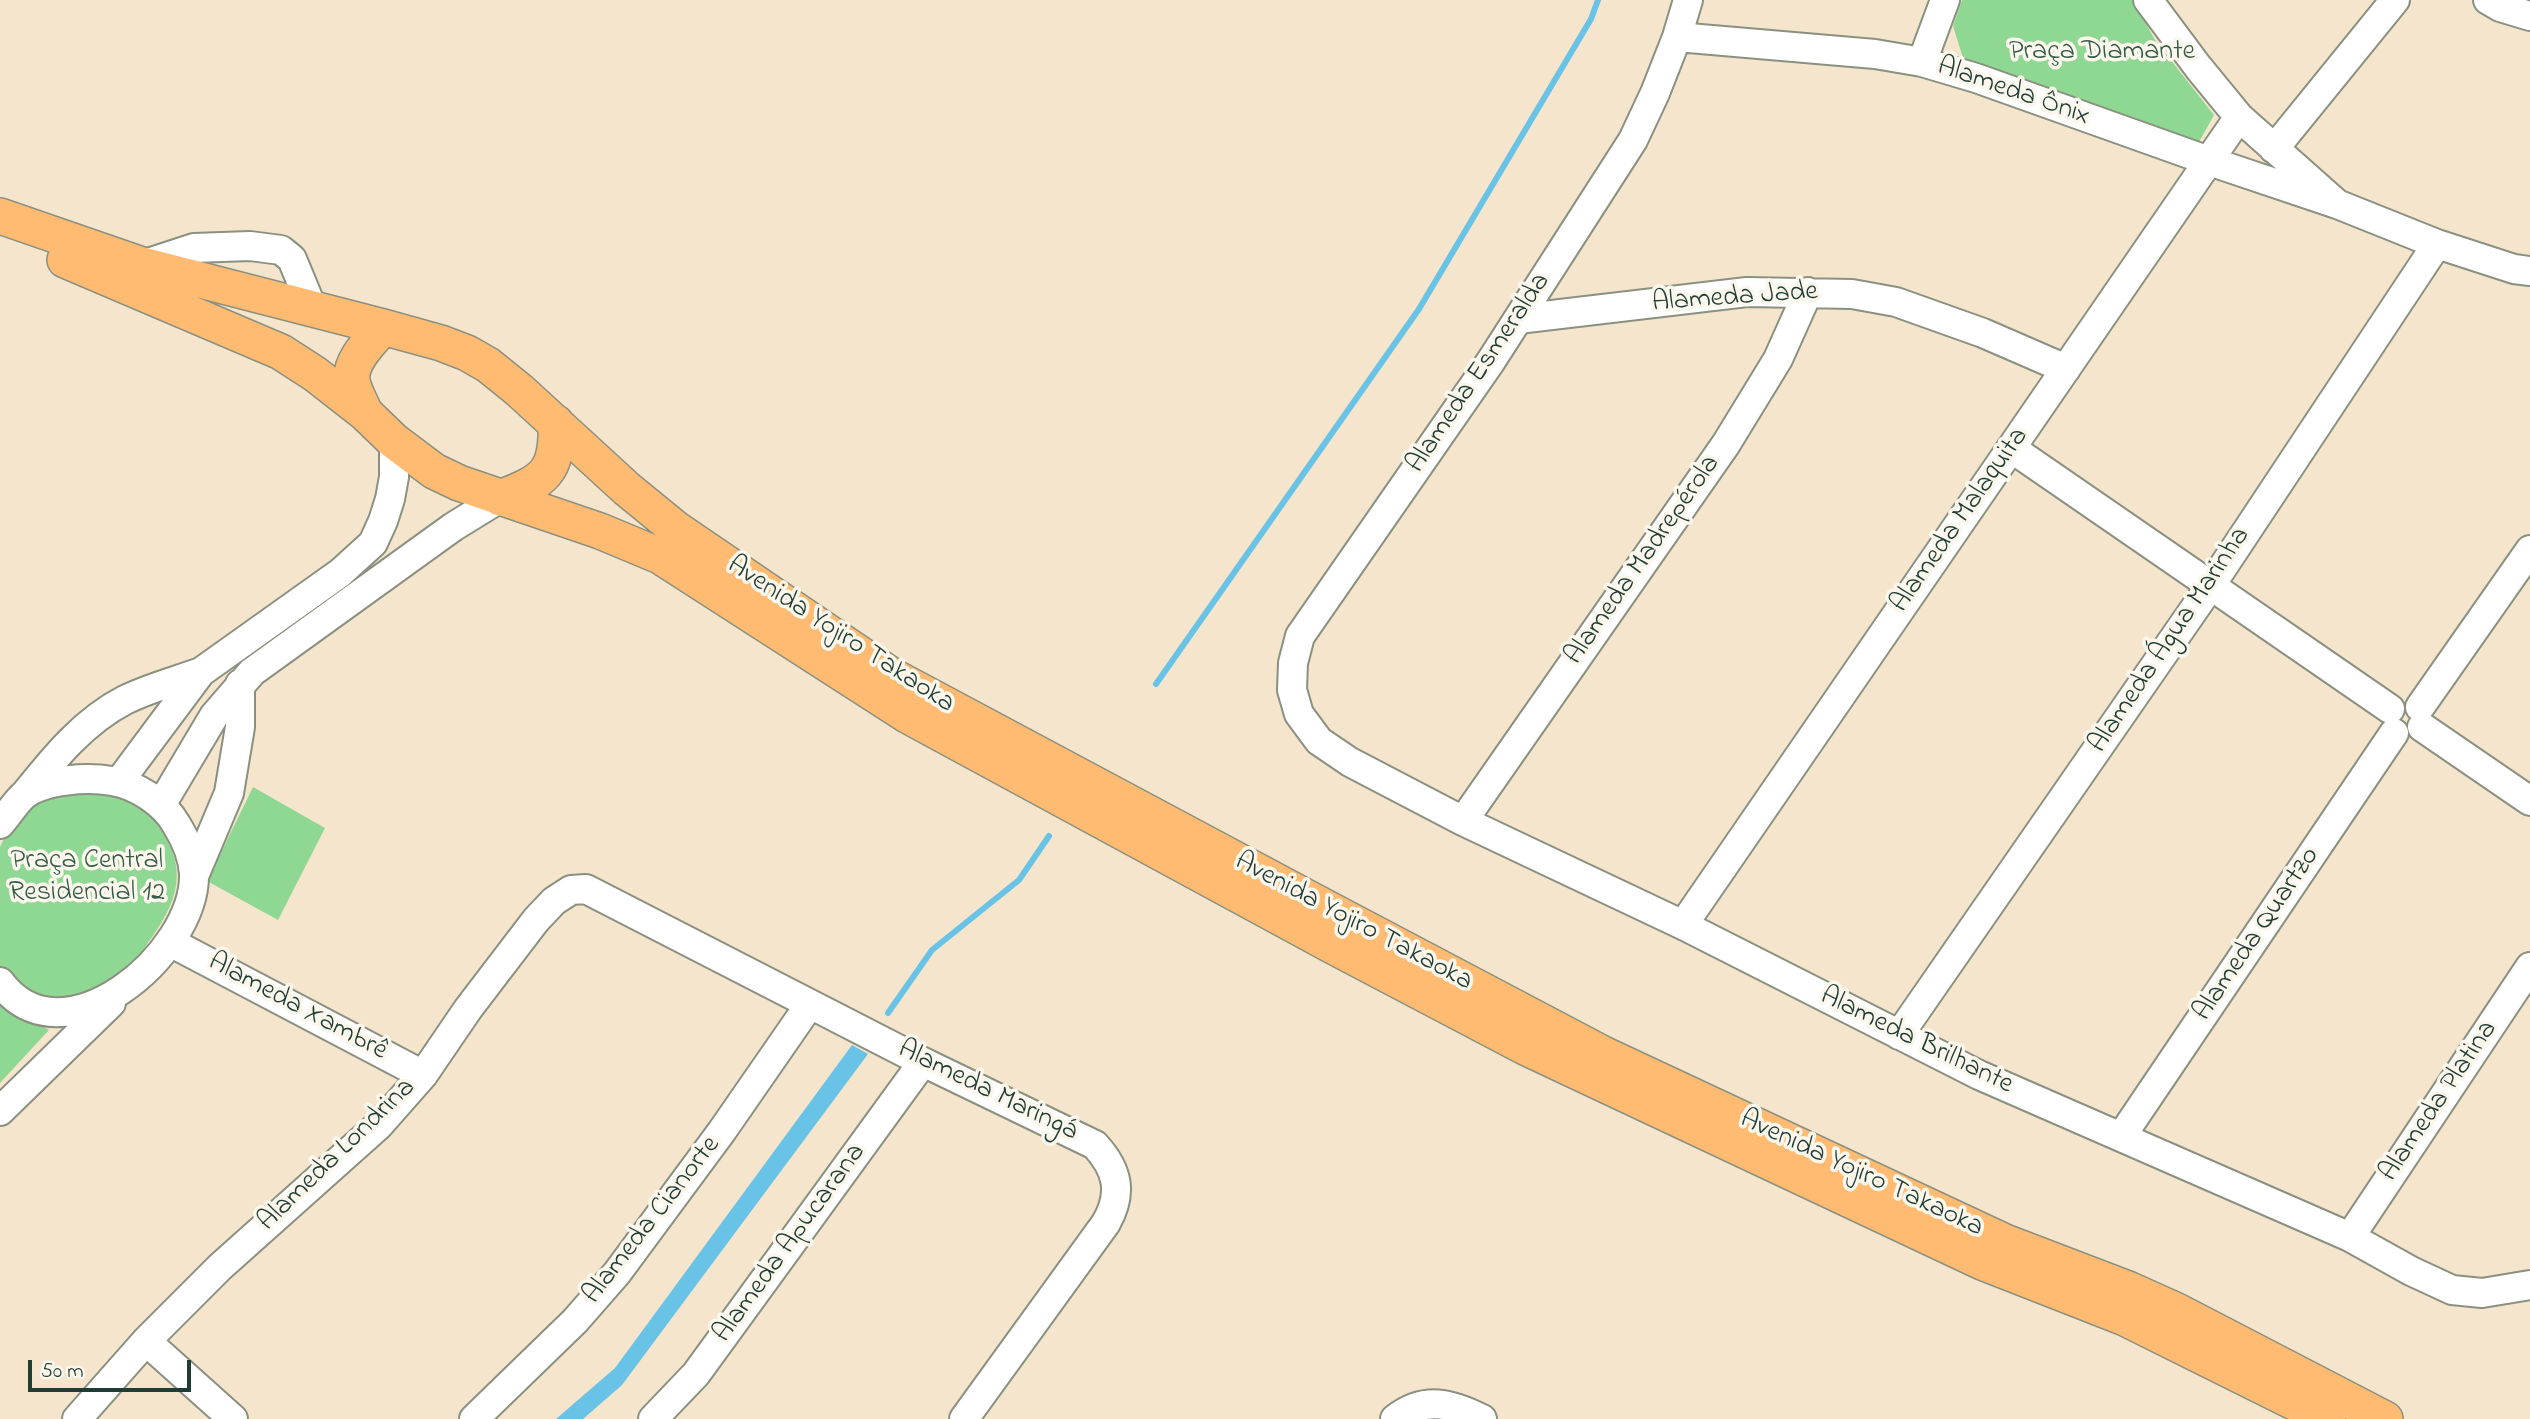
<!DOCTYPE html>
<meta charset="utf-8">
<style>
body{margin:0}
#map{position:relative;width:2530px;height:1419px;overflow:hidden;background:#f5e5cc;font-family:"Indie Flower",sans-serif}
canvas{display:block}
.scale{position:absolute;left:28px;top:1360px;width:163px;height:32px;box-sizing:border-box;border:4px solid #1f3d34;border-top:0;padding-left:9px;font-size:21px;line-height:24px;white-space:nowrap;color:#1f3d34;-webkit-text-stroke:5px #fbf7ec;paint-order:stroke}
</style>
<div id="map">
<canvas width="2530" height="1419"></canvas>
<div class="scale">50 m</div>
</div>
<script>
const ctx = document.querySelector('canvas').getContext('2d');
ctx.lineJoin = 'round';
function paint(path, color) { ctx.fillStyle = color; ctx.fill(path, 'evenodd'); }
function strokePath(path, color, width, dash) { ctx.strokeStyle = color; ctx.lineWidth = width; ctx.lineCap = dash ? 'butt' : 'round'; ctx.setLineDash(dash || []); ctx.stroke(path); }
function write(font, color, halo, rows, align = 'center') {
  ctx.font = font + ' "Indie Flower",sans-serif'; ctx.lineWidth = 7; ctx.setLineDash([]); ctx.textBaseline = 'middle'; ctx.strokeStyle = halo; ctx.fillStyle = color; for (const [text, x, y, turn = 0] of rows) {
    ctx.save(); ctx.translate(x, y); ctx.rotate((+turn || 0) * Math.PI / 180); ctx.textAlign = isNaN(turn) ? turn : align; if (halo) ctx.strokeText(text, 0, 0); ctx.fillText(text, 0, 0); ctx.restore();
  }
}
const green = new Path2D(`
 M1962 0H2133L2155 40 2214 115 2199 142 1964 61 1953 26Z
 M83 787C98 790 117 792 131 798 141 802 150 815 157 824 193 873 175 906 143 950 135 962 105 993 92 997 78 1001 53 1000 38 1001L3 971 0 966V847C9 827 27 801 49 792 59 788 73 789 83 787Z
 M253 787 325 828 278 920 207 881Z
 M0 1000 49 1030 0 1083Z`);
const water = new Path2D(`
 M852 1045 868 1054 622 1385 583 1419H556L615 1368Z`);
const stream = new Path2D(`
 M1156 684 1419 309 1591 19 1598 0
 M888 1013 932 950 1019 880 1049 836`);
const minor = new Path2D(`
 M1688 0 1677 37 1655 93 1633 140 1491 361 1300 636 1293 663 1292 690 1299 714 1319 741 1350 762 1463 821 1683 925 1979 1075 2350 1237 2411 1271 2452 1290 2482 1293 2530 1285
 M2148 0 2198 67 2239 117 2337 204 2437 244 2514 269 2530 271
 M2488 0 2500 7 2530 16
 M1677 37 1875 54 1922 62 1976 78 2209 161 2337 204
 M1922 62 1945 0
 M2274 149 2395 0
 M142 265 194 248 250 246 281 250 292 259 313 310
 M1518 319 1747 292 1852 294 1896 302 1983 333 2066 369
 M2011 448 2390 709
 M2420 707 2530 550
 M2422 727 2530 801
 M119 782 201 672 340 573 373 543 383 521 390 499 394 477V441
 M26 793C54 758 84 721 125 700 149 688 176 681 201 672
 M161 805 214 716 252 672 453 527 500 498
 M1463 821 1726 444 1778 359 1808 292
 M0 824C8 815 15 803 24 795 44 779 88 777 112 781 137 785 164 803 176 824 186 840 193 856 194 874 196 954 62 1067 0 982
 M194 876 229 793 240 727V684
 M1683 925 2239 117
 M170 942 423 1075
 M1899 1035 2211 585 2437 244
 M0 1111 111 1003
 M2121 1137 2394 733
 M2350 1237 2530 967
 M146 1341 233 1419
 M77 1419 146 1341 220 1267 379 1125 423 1075 468 1009 536 920 554 901 571 890 586 889 923 1062 1095 1145C1118 1170 1123 1193 1106 1223L964 1419
 M474 1419 575 1321 617 1273 722 1131 810 1004
 M653 1419 696 1374 923 1062
 M1395 1419C1424 1396 1451 1403 1482 1419`);
const major = new Path2D(`
 M0 216 142 265 383 327 441 343 467 353 488 365 519 390 627 489 676 529 892 676 1313 901 1603 1054 2005 1242 2128 1289 2177 1311 2385 1419
 M65 260 281 352 315 374 365 413 394 441 434 471 459 483 600 531 660 556 907 715 1335 947 1525 1047 1982 1262 2125 1318 2328 1419
 M365 413C361 403 354 392 352 381 349 361 371 341 383 327
 M500 498C544 481 558 473 556 423`);
const parkNames = [
 ["Praça Diamante",2102,53],
 ["Praça Central",87,862],
 ["Residencial 12",87,894]
];
const streetNames = [
 ["Alameda Ônix",2013,93,19],
 ["Alameda Jade",1735,299,-4],
 ["Alameda Esmeralda",1480,374,-56],
 ["Alameda Malaquita",1961,521,-55],
 ["Alameda Madrepérola",1644,561,-55],
 ["Avenida Yojiro Takaoka",840,636,33],
 ["Alameda Água Marinha",2171,641,-56],
 ["Avenida Yojiro Takaoka",1353,923,28],
 ["Alameda Quartzo",2258,935,-56],
 ["Alameda Xambrê",297,1008,28],
 ["Alameda Brilhante",1916,1042,26],
 ["Alameda Maringá",987,1092,26],
 ["Alameda Platina",2440,1102,-56],
 ["Alameda Londrina",338,1156,-44],
 ["Avenida Yojiro Takaoka",1861,1175,25],
 ["Alameda Cianorte",653,1221,-52],
 ["Alameda Apucarana",791,1244,-54]
];
paint(green, '#8fd893');
paint(water, '#69c3e6');
strokePath(stream, '#69c3e6', 6);
strokePath(minor, '#8a9180', 32);
strokePath(major, '#8a9180', 38);
strokePath(minor, '#fff', 28);
strokePath(major, '#ffbb71', 35);
write('28px', '#355c47', '#fbf7ec', parkNames);
write('28px', '#1f3d34', '#fbf7ec', streetNames);
</script>
